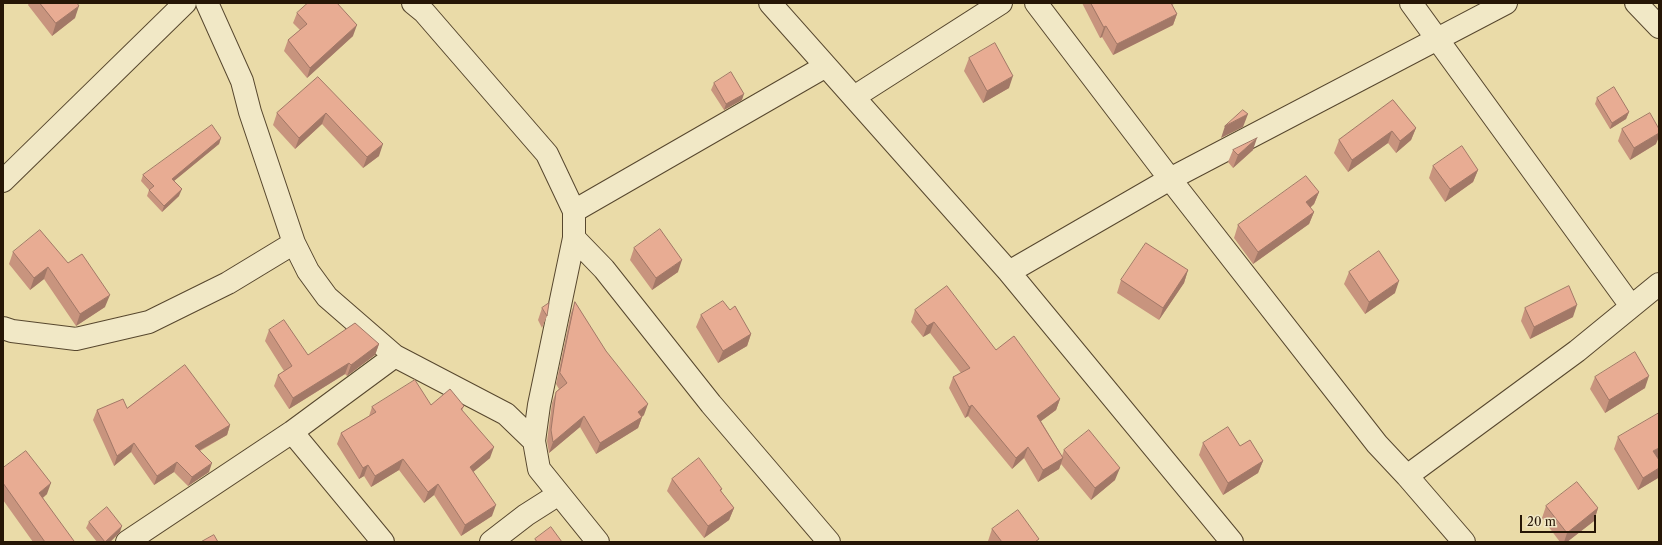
<!DOCTYPE html>
<style>
body{margin:0}
#map{position:relative;width:1662px;height:545px;overflow:hidden;background:#eadba8;font-family:"Libre Caslon Text",serif}
canvas{display:block}
.frame{position:absolute;inset:0;border:4px solid #261606;pointer-events:none}
.scale{position:absolute;left:1520px;top:515px;width:76px;height:18px;box-sizing:border-box;border:2px solid #261606;border-top:0;padding-left:5px;font-size:12px;line-height:14px;white-space:nowrap;color:#261606;-webkit-text-stroke:3px #f1e8c6;paint-order:stroke}
</style>
<div id="map">
<canvas width="1662" height="545"></canvas>
<div class="frame"></div>
<div class="scale">20 m</div>
</div>
<script>
const ctx = document.querySelector('canvas').getContext('2d');
ctx.lineJoin = 'round';
function strokePath(path, color, width, dash) { ctx.strokeStyle = color; ctx.lineWidth = width; ctx.lineCap = dash ? 'butt' : 'round'; ctx.setLineDash(dash || []); ctx.stroke(path); }
function paint(path, color) { ctx.fillStyle = color; ctx.fill(path, 'evenodd'); }
const street = new Path2D(`
 M207 3 242 81 250 112 294 243 308 271 327 297 395 356 506 414 534 441
 M413 3 424 12 547 154 574 211V238L539 405 534 441 539 469 598 542
 M770 3 1009 272 1232 542
 M1036 3 1170 179 1377 444 1407 476 1464 542
 M1411 3 1631 306
 M1636 3 1659 27
 M854 97 1001 3
 M3 181 185 3
 M574 211 826 66
 M574 238 604 269 711 404 829 542
 M1009 272 1170 179 1506 3
 M3 328 12 331 76 339 149 322 228 283 294 243
 M292 432 383 542
 M1407 476 1577 351 1659 284
 M127 542 292 432 395 356
 M491 542 526 515 559 494`);
const wall = new Path2D(`
 M29 3H77L75 18 52 36 28 5Z
 M1082 3H1176L1172 5 1177 14 1173 25 1113 55 1102 37 1100 38Z
 M297 13 353 36 307 78 284 51 288 40 300 30 293 23Z
 M969 58 1009 88 983 103 964 71Z
 M318 77 379 156 363 168 322 124 295 149 273 125 277 113Z
 M714 83 742 100 724 110 711 90Z
 M1597 98 1629 112 1626 119 1610 129 1595 104Z
 M1393 100 1416 128 1411 140 1396 153 1388 143 1348 172 1334 153 1339 140Z
 M1622 129 1656 144 1630 160 1618 141Z
 M221 138 219 144 174 181 179 196 162 212 147 196 149 190 141 181 143 175Z
 M1233 150H1253L1233 168 1228 162Z
 M1433 166 1478 170 1473 182 1445 202 1429 178Z
 M1319 192 1314 204 1310 208 1314 212 1309 224 1253 264 1234 238 1238 225Z
 M634 248 678 272 652 290 630 260Z
 M13 252 68 263 105 307 76 326 44 279 30 290 9 264Z
 M1188 270 1184 283 1159 320 1117 293 1121 280Z
 M1349 272 1395 293 1365 314 1344 284Z
 M575 302 644 415 642 417 638 428 596 454 580 427 549 453 547 441 552 403 556 392 559 389 556 384 571 313Z
 M542 308 547 316 542 328 538 320Z
 M1525 308 1573 317 1530 339 1521 321Z
 M730 310 751 334 747 346 718 363 696 327 701 315Z
 M915 310 996 350 1060 399 1056 410 1041 421 1062 456 1064 450 1115 480 1091 500 1061 464 1059 469 1038 482 1024 458 1012 469 968 416 965 418 949 388 953 377 961 373 930 333 923 337 911 322Z
 M269 330 308 355 379 344 375 355 347 376 345 374 289 409 274 386 278 375 284 371 265 341Z
 M1595 377 1645 388 1605 413 1590 389Z
 M431 405 464 406 462 411 490 458 473 472 492 516 461 536 434 495 424 503 399 470 371 487 364 476 359 479 337 444 341 433 369 416 372 407Z
 M127 408 230 425 227 435 200 451 209 472 188 486 174 472 154 485 131 452 114 466 93 420 97 410Z
 M1618 437 1658 458V478L1638 490 1614 449Z
 M1203 443 1263 461 1258 473 1223 495 1199 455Z
 M3 468 47 494 43 498 73 542H33L3 500Z
 M672 479 722 489 721 491 734 508 729 520 704 538 667 491Z
 M1546 506 1598 508 1594 521 1567 542H1560L1542 518Z
 M89 522 120 532 110 542H97L86 528Z
 M992 529 1038 542H989L988 541Z`);
const shadedWall = new Path2D(`
 M79 6 75 18 52 36 56 23Z
 M1177 14 1173 25 1113 55 1117 44Z
 M357 25 353 36 307 78 310 68Z
 M1106 26 1102 37 1100 38 1104 27Z
 M1013 76 1009 88 983 103 987 91Z
 M744 94 742 100 724 110 726 104Z
 M1629 112 1626 119 1610 129 1612 123Z
 M326 113 322 124 295 149 299 138Z
 M1248 114 1243 127 1221 138 1225 126Z
 M1416 128 1411 140 1396 153 1400 141Z
 M1392 131 1388 143 1348 172 1352 160Z
 M1659 133V137L1656 144 1630 160 1634 148Z
 M221 138 219 144 169 185 172 179Z
 M1257 138 1253 150 1233 168 1238 155Z
 M383 144 379 156 363 168 367 157Z
 M1478 170 1473 182 1445 202 1450 189Z
 M182 189 179 196 162 212 164 206Z
 M1319 192 1314 204 1302 215 1306 202Z
 M1314 212 1309 224 1253 264 1258 252Z
 M682 260 678 272 652 290 656 278Z
 M48 267 44 279 30 290 34 278Z
 M1188 270 1184 283 1159 320 1163 308Z
 M1399 281 1395 293 1365 314 1369 302Z
 M110 295 105 307 76 326 80 314Z
 M1577 305 1573 317 1530 339 1534 327Z
 M934 322 930 333 923 337 927 326Z
 M751 334 747 346 718 363 723 351Z
 M379 344 375 355 347 376 351 365Z
 M349 363 345 374 289 409 293 398Z
 M1649 376 1645 388 1605 413 1609 400Z
 M1060 399 1056 410 1033 427 1037 416Z
 M648 404 644 415 635 422 642 417 638 428 596 454 600 443Z
 M972 405 968 416 965 418 969 407Z
 M584 416 580 427 549 453 553 442Z
 M230 425 227 435 191 455 195 446Z
 M134 443 131 452 114 466 117 456Z
 M494 447 490 458 466 478 470 467Z
 M1028 447 1024 458 1012 469 1016 458Z
 M1659 448V457L1649 463 1653 451Z
 M1063 458 1059 469 1038 482 1043 470Z
 M403 459 399 470 371 487 375 476Z
 M1263 461 1258 473 1223 495 1228 483Z
 M177 462 174 472 154 485 157 476Z
 M212 463 209 472 188 486 192 477Z
 M368 465 364 476 359 479 363 468Z
 M1120 468 1115 480 1091 500 1095 488Z
 M1659 468V476L1658 478 1638 490 1643 478Z
 M51 483 47 494 35 504 39 493Z
 M438 484 434 495 424 503 428 492Z
 M496 505 492 516 461 536 465 525Z
 M734 508 729 520 704 538 708 526Z
 M1598 508 1594 521 1567 542H1564L1567 533Z
 M122 526 120 532 110 542H105Z`);
const building = new Path2D(`
 M40 3H77L79 6 56 23Z
 M308 3H337L357 25 310 68 288 40 307 24 297 13Z
 M1091 3H1171L1177 14 1117 44 1106 26 1104 27Z
 M995 43 1013 76 987 91 969 58Z
 M731 72 744 94 726 104 714 83Z
 M318 77 383 144 367 157 326 113 299 138 277 113Z
 M1614 87 1629 112 1612 123 1597 98Z
 M1393 100 1416 128 1400 141 1392 131 1352 160 1339 140Z
 M1243 110 1248 114 1225 126Z
 M1650 113 1659 129V133L1634 148 1622 129Z
 M212 125 221 138 172 179 182 189 164 206 149 190 154 186 143 175Z
 M1257 138 1238 155 1233 150Z
 M1462 146 1478 170 1450 189 1433 166Z
 M1306 176 1319 192 1306 202 1314 212 1258 252 1238 225Z
 M660 229 682 260 656 278 634 248Z
 M40 230 68 263 82 254 110 295 80 314 48 267 34 278 13 252Z
 M1146 243 1188 270 1163 308 1121 280Z
 M1379 251 1399 281 1369 302 1349 272Z
 M947 286 996 350 1014 336 1060 399 1037 416 1063 458 1043 470 1028 447 1016 458 972 405 969 407 953 377 970 368 934 322 927 326 915 310Z
 M1569 286 1577 305 1534 327 1525 308Z
 M723 301 730 310 735 306 751 334 723 351 701 315Z
 M575 302 606 351 648 404 638 412 642 417 600 443 584 416 553 442 551 430 556 392 567 383 560 373Z
 M549 303 547 316 542 308Z
 M284 320 308 355 355 323 379 344 351 365 349 363 293 398 278 375 292 366 269 330Z
 M1635 352 1649 376 1609 400 1595 377Z
 M185 365 230 425 195 446 212 463 192 477 177 462 157 476 134 443 117 456 97 410 123 399 127 408Z
 M415 380 431 405 450 389 464 406 461 409 494 447 470 467 496 505 465 525 438 484 428 492 403 459 375 476 368 465 363 468 341 433 376 412 372 407Z
 M1659 413V448L1653 451 1659 460V468L1643 478 1618 437Z
 M1228 427 1240 446 1250 440 1263 461 1228 483 1203 443Z
 M1089 430 1120 468 1095 488 1064 450Z
 M26 451 51 483 39 493 74 541 73 542H45L3 483V468Z
 M699 458 722 489 720 490 734 508 708 526 672 479Z
 M1577 482 1598 508 1567 533 1546 506Z
 M107 507 122 526 105 542 89 522Z
 M1018 510 1039 539 1035 542H1002L992 529Z
 M551 527 562 542H537L535 539Z
 M214 535 218 542H201Z`);
strokePath(street, '#57472e', 24);
strokePath(street, '#f1e8c6', 22);
paint(wall, '#c8947e');
paint(shadedWall, '#a27867');
paint(building, '#e8ac93');
strokePath(building, '#a27867', 1);
</script>
